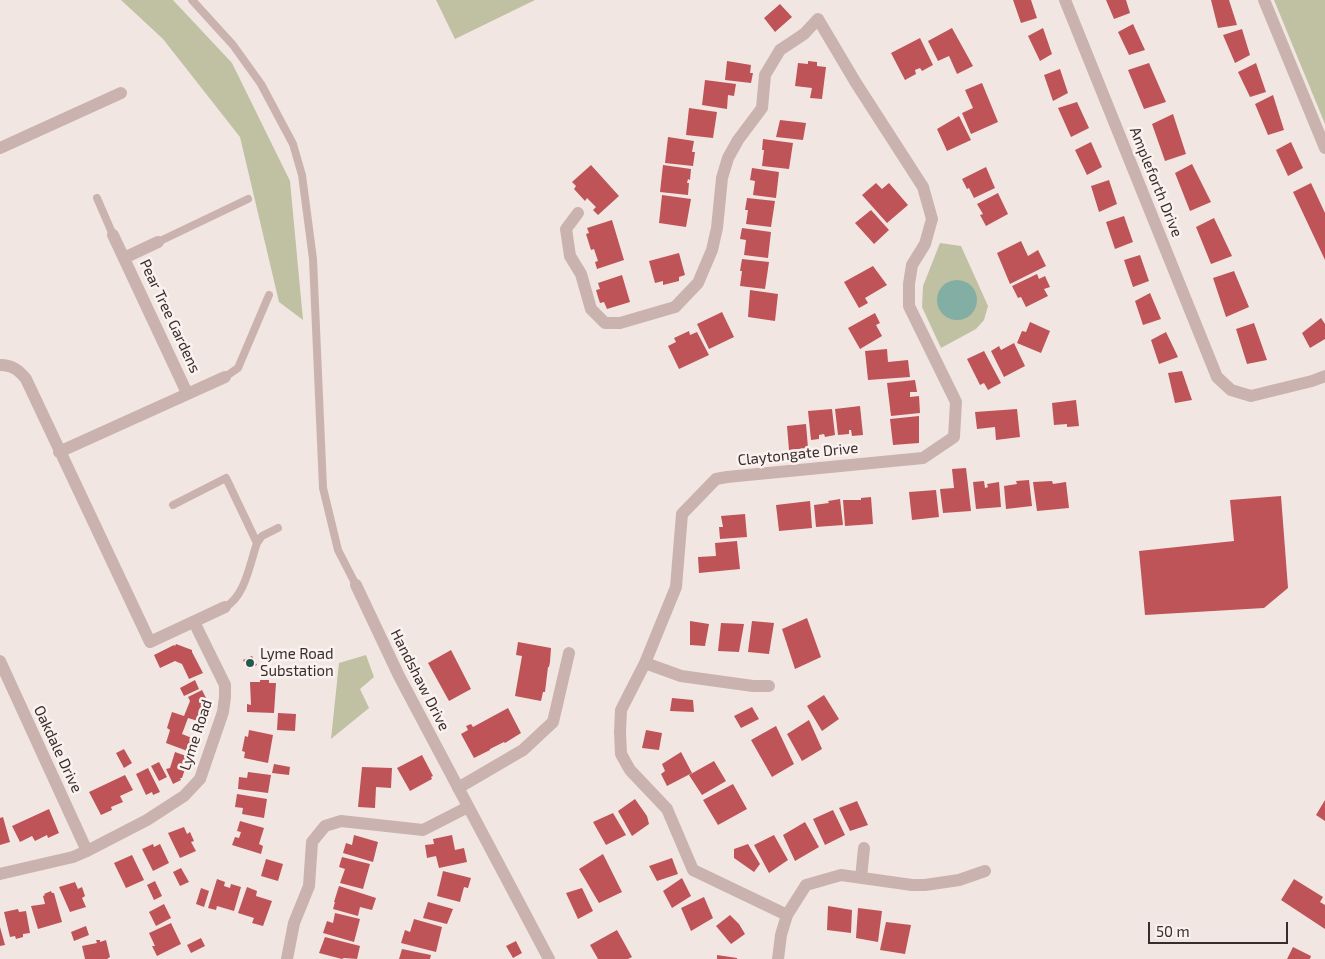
<!DOCTYPE html>
<style>
body{margin:0}
#map{position:relative;width:1325px;height:959px;overflow:hidden;background:#f2e6e2;font-family:"Exo 2",sans-serif}
canvas{display:block}
.scale{position:absolute;left:1148px;top:922px;width:140px;height:22px;box-sizing:border-box;border:2px solid #392c2c;border-top:0;padding-left:6px;font-size:15px;line-height:18px;white-space:nowrap;color:#392c2c;-webkit-text-stroke:4px #faf2ef;paint-order:stroke}
</style>
<div id="map">
<canvas width="1325" height="959"></canvas>
<div class="scale">50 m</div>
</div>
<script>
const ctx = document.querySelector('canvas').getContext('2d');
ctx.lineJoin = 'round';
function paint(path, color) { ctx.fillStyle = color; ctx.fill(path, 'evenodd'); }
function strokePath(path, color, width, dash) { ctx.strokeStyle = color; ctx.lineWidth = width; ctx.lineCap = dash ? 'butt' : 'round'; ctx.setLineDash(dash || []); ctx.stroke(path); }
function write(font, color, halo, rows, align = 'center') {
  ctx.font = font + ' "Exo 2",sans-serif'; ctx.lineWidth = 5; ctx.setLineDash([]); ctx.textBaseline = 'middle'; ctx.strokeStyle = halo; ctx.fillStyle = color; for (const [text, x, y, turn = 0] of rows) {
    ctx.save(); ctx.translate(x, y); ctx.rotate((+turn || 0) * Math.PI / 180); ctx.textAlign = isNaN(turn) ? turn : align; if (halo) ctx.strokeText(text, 0, 0); ctx.fillText(text, 0, 0); ctx.restore();
  }
}
const green = new Path2D(`
 M121 0H173L232 63 290 181 303 320 279 302 240 137 163 39Z
 M436 0H535L455 39Z
 M1274 0H1325V124Z
 M940 243 961 246 988 306 984 320 976 329 941 348 922 307 923 286Z
 M366 655 374 677 360 689 369 708 331 739 339 663Z`);
const water = new Path2D(`
 M937 300a20 20 0 1 1 40 0a20 20 0 1 1-40 0Z`);
const building = new Path2D(`
 M1013 0H1031L1037 18 1021 23Z
 M1106 0H1126L1130 13 1114 19Z
 M1211 0H1229L1237 25 1218 28Z
 M780 4 792 17 775 32 764 18Z
 M1133 24 1145 50 1129 55 1118 32Z
 M952 28 973 66 957 74 949 56 938 61 928 41Z
 M1043 28 1052 54 1040 61 1028 36Z
 M1242 29 1250 55 1235 63 1223 35Z
 M920 38 933 65 922 71 920 68 915 70 916 74 905 80 891 53Z
 M727 61 751 65 750 73H753L751 83 725 80Z
 M808 61 817 62V66L826 67 822 99 810 98 812 88 795 86 798 63 808 64Z
 M1149 63 1166 102 1144 109 1128 70Z
 M1256 63 1266 92 1250 97 1238 72Z
 M1060 69 1068 93 1053 101 1044 75Z
 M705 80 736 84 734 96 728 95 727 109 702 105Z
 M982 83 998 122 971 134 962 113 973 108 965 90Z
 M1273 95 1284 130 1268 135 1255 104Z
 M1077 102 1089 128 1071 137 1058 108Z
 M689 108 717 112 713 138 686 135Z
 M1173 114 1186 154 1165 161 1152 124Z
 M959 116 971 140 947 151 937 129Z
 M780 120 806 123 803 140 776 137Z
 M668 137 694 141 692 152H695L693 166 665 163Z
 M763 139 793 143 789 169 762 166 764 150H762Z
 M1091 142 1102 167 1087 175 1075 150Z
 M1291 142 1303 168 1288 176 1276 150Z
 M1192 164 1211 202 1190 211 1175 173Z
 M591 165 619 196 598 215 593 210 596 207 587 198 585 201 574 189 576 186 572 182Z
 M663 165 691 169 690 180 688 179 687 183H689L688 195 660 192Z
 M986 167 995 188 974 198 969 188 967 189 962 179Z
 M752 168 779 172 776 198 753 195 755 181 750 180Z
 M1109 180 1117 204 1099 212 1091 186Z
 M876 183 882 189 889 183 908 205 887 223 862 195Z
 M1311 183 1325 213V260L1293 192Z
 M998 193 1008 214 986 226 980 215 983 214 977 204Z
 M662 195 691 199 686 227 659 223Z
 M747 198 775 201 771 227 746 224 748 210H745Z
 M871 210 889 230 874 244 855 223Z
 M1124 216 1133 242 1115 249 1106 222Z
 M1214 218 1232 256 1211 264 1196 227Z
 M612 220 624 260 597 269 595 262 598 261 594 249 591 250 586 234 589 233 587 228Z
 M742 228 771 232 768 258 744 255 746 240 740 239Z
 M1021 241 1028 256 1038 250 1046 266 1010 284 997 253Z
 M679 253 685 275 679 277V281L663 285V281L655 283 649 261Z
 M1140 255 1149 281 1133 287 1124 260Z
 M742 259 769 262 765 289 740 286 742 271H740Z
 M873 266 887 285 865 298 868 303 859 308 844 282Z
 M1234 271 1249 307 1226 317 1213 278Z
 M1037 274 1039 279 1045 276 1050 287 1044 289 1048 296 1026 307 1021 297 1018 298 1012 286Z
 M622 275 630 302 607 309 604 302 600 303 598 297 596 290 600 289 598 283Z
 M750 290 778 294 775 321 748 317Z
 M1150 293 1161 319 1143 325 1135 301Z
 M722 312 734 337 709 349 697 324Z
 M875 313 880 323 876 325 882 336 860 349 848 328Z
 M1321 318 1325 324V339L1310 348 1302 333Z
 M1030 322 1050 331 1041 353 1017 343 1022 331 1026 332Z
 M1254 323 1267 360 1247 364 1236 329Z
 M689 331 690 335 697 332 709 355 679 369 668 346 676 342 674 338Z
 M1166 332 1178 357 1159 364 1151 340Z
 M1014 343 1025 366 1004 377 991 351 999 346 1001 350Z
 M887 349 888 362 908 360 910 377 868 380 865 351Z
 M984 351 1001 383 988 390 984 383 980 385 967 359Z
 M1182 371 1192 400 1175 403 1168 373Z
 M915 380 917 392H910V397L919 396 920 413 891 416 887 383Z
 M1076 400 1079 426 1067 427V424L1054 425 1052 403Z
 M860 406 863 435 852 436 851 430H849V434L838 435 835 409Z
 M832 409 835 435 825 437 824 434 819 435V439L811 440 808 411Z
 M1017 409 1020 437 996 440 995 427 977 429 975 412Z
 M919 416V443L893 445 890 419Z
 M806 424 808 448 789 450 787 426Z
 M966 468 971 511 943 513 940 489 954 488 952 469Z
 M1029 480 1032 506 1006 509 1004 486 1017 484 1016 481Z
 M984 481 985 488 988 487 987 484 999 482 1001 507 976 509 973 482Z
 M1052 481 1053 484 1066 482 1069 508 1037 511 1033 482Z
 M936 490 939 517 912 520 909 492Z
 M1281 496 1288 588 1264 608 1145 615 1139 551 1234 541 1230 500Z
 M871 497 873 524 845 526 843 500H861V498Z
 M840 499 843 525 816 527 814 505 829 503 828 501Z
 M810 501 812 528 779 531 776 505Z
 M745 514 747 537 720 539 719 527H723L721 516Z
 M737 541 740 569 699 573 698 557 716 556 715 543Z
 M807 618 821 657 795 669 782 629Z
 M690 621 709 624 705 646 690 645Z
 M752 621 774 623 769 654 748 652Z
 M721 623 744 624 739 652 718 651Z
 M518 642 551 648 550 662 549 667H548L545 692H543L541 701 515 696 522 656 516 655Z
 M176 644 192 650V652L203 673 189 679 182 664 175 661 160 668 154 655 174 645 175 646Z
 M451 650 471 689 449 701 428 663Z
 M252 656 257 665 248 669 243 660Z
 M195 680 199 689 184 696 180 688Z
 M260 680H269V683H276L274 713 247 712V704L251 705 250 682H260Z
 M202 690 206 698 204 699H206L198 721 188 718 182 734 192 738 190 744 193 745 190 752 166 743 170 730 167 728 172 712 184 716 190 701 188 697Z
 M824 695 839 719 822 731 807 706Z
 M672 698 693 700 694 712 670 711Z
 M752 707 759 719 741 728 734 716Z
 M508 708 521 733 505 743 504 742 490 749V750L474 758 461 734 468 730 466 726 471 724 473 727Z
 M278 713 296 714 295 731 277 730Z
 M809 720 822 749 802 761 787 734Z
 M776 726 794 764 772 777 751 740Z
 M249 730 273 735 268 763 244 758 245 752 242 751 245 736 248 737Z
 M646 730 662 733 659 750 642 748Z
 M124 749 132 763 124 768 116 753Z
 M175 752 189 757 182 778H180L181 780 173 784 166 769 170 768Z
 M681 752 692 773 667 786 661 774 665 771 662 764Z
 M422 755 433 776 431 777 432 779 410 791 397 768Z
 M714 761 726 781 702 795 689 775Z
 M159 762 167 777 159 781 151 766Z
 M274 764 290 767 289 775 272 773Z
 M362 767 392 768 391 788 376 787 375 808 358 807Z
 M148 768 160 792 153 795 152 792 146 795 136 774Z
 M248 772 271 775 268 793 238 789 239 777 247 778Z
 M125 775 133 790 120 796 123 802 111 807 112 810 101 815 89 792Z
 M733 784 747 809 718 825 703 800Z
 M237 794 267 799 264 818 242 814 243 808 235 807Z
 M635 799 647 816 649 824 632 836 618 811Z
 M1325 800V821L1316 815Z
 M857 801 868 825 850 831 839 808Z
 M49 809 59 833 48 838 47 835 35 841 32 836 20 842 12 826Z
 M833 810 845 835 825 845 813 819Z
 M613 813 626 835 606 845 593 822Z
 M3 817 10 842 0 845V818Z
 M240 821 264 828 259 844 263 846 261 854 232 845 235 837 239 838 241 832 237 831Z
 M805 822 819 847 795 861 783 835Z
 M184 827 187 834 190 832 194 841 191 842 196 851 180 858 168 833Z
 M354 835 378 842 373 862 343 853 346 843 352 845Z
 M452 835 455 850 464 848 467 862 439 868 436 856 427 858 425 845 434 844 433 839Z
 M774 835 788 860 769 873 754 845Z
 M153 844 154 847 160 844 169 863 153 871 142 849Z
 M748 844 760 864 754 872 734 858V849Z
 M603 854 622 892 599 903 579 869Z
 M132 855 144 880 126 888 114 863Z
 M342 857 370 864 363 889 340 883 345 869 339 867Z
 M672 858 678 874 657 881 649 866Z
 M266 859 283 864 278 881 261 876Z
 M181 868 189 882 180 886 173 872Z
 M443 871 471 878 468 888 464 887 460 902 437 896Z
 M682 878 691 896 672 908 663 891Z
 M217 879 225 882 224 886 230 888 231 884 241 887 234 911 217 906 216 910 208 908Z
 M1294 879 1323 897 1320 902 1325 905V929L1281 900Z
 M155 881 162 896 154 900 147 885Z
 M75 882 78 889 82 887 85 896 82 898 86 907 70 912 59 887Z
 M339 886 376 898 372 910 360 907 358 916 333 909 335 902H334Z
 M247 887 257 891 256 896 272 901 263 926 252 923 254 918 238 913Z
 M201 888 209 891 204 907 196 904Z
 M582 888 593 911 578 919 566 893Z
 M51 891 52 893H54L62 922 38 929 31 906 45 904 43 896 45 895 44 894Z
 M704 897 713 918 691 931 681 908Z
 M428 902 453 909 447 924 423 918Z
 M164 904 171 918 156 926 149 912Z
 M828 906 852 910 851 933 827 930Z
 M858 908 882 911 878 942 856 938Z
 M18 909 19 912 26 911 30 933 23 934V937L16 939 15 936 10 937 4 912Z
 M335 913 360 919 354 942 323 933 327 921 333 923Z
 M730 915 739 924 745 934 731 944 716 926Z
 M414 919 442 927 436 952 401 943 405 930 410 932Z
 M886 922 911 925 905 954 880 950Z
 M171 923 181 944 157 956 152 946H155L149 933Z
 M86 926 89 935 74 941 71 932Z
 M0 927 5 945 0 946Z
 M617 930 632 957 628 959H598L590 945Z
 M325 937 360 946 357 959 344 958 342 959 319 953Z
 M201 938 205 946 191 953 187 945Z
 M96 940H100V942L106 940 110 957 107 959H85L82 946 97 943Z
 M516 941 522 953 513 958 506 946Z
 M1293 947 1311 956 1310 959H1287Z
 M402 949 431 955 430 959H399Z
 M717 955 737 958V959H717Z`);
const service = new Path2D(`
 M192 0 233 45 261 84 293 144 302 175 313 259 323 488 338 550 356 585
 M97 198 113 235
 M158 242 248 199
 M225 377 238 368 269 295
 M173 505 226 478 257 543
 M225 607C245 597 250 563 257 543L262 536 278 528`);
const minor = new Path2D(`
 M1065 0 1217 377 1231 390 1251 396 1312 381 1325 376
 M1264 0 1325 148
 M0 148 121 93
 M578 213 566 229 570 256 581 274 591 309 605 323H620L675 307 698 283 712 250 717 228 722 178 728 158 738 140 762 108 765 75 780 50 804 34 818 19 856 83 923 187 932 219 925 244 912 265 909 284V306L956 402 954 437 923 458 727 477 716 479 682 514 676 587 645 663 621 710 620 732 621 754 630 770 667 809 693 870 787 915
 M113 235 187 393
 M124 258 158 242
 M0 365C12 365 19 370 26 379L150 642 225 607
 M59 452 225 377
 M356 585 399 676 549 959
 M0 661 87 851
 M645 663 681 676 753 686H769
 M458 788 523 750 553 722 569 653
 M0 874 73 857 87 851 147 820 184 796 200 779 223 712 225 697V685L194 622
 M861 878 864 848
 M287 959 294 923 309 886 312 842 325 826 341 821 423 830 468 807
 M778 959 781 935 787 915 806 885 841 875 912 885H925L959 880 985 871`);
const markers = [
 [250,663,5,"#24594d"]
];
const streetNames = [
 ["Ampleforth Drive",1156,182,68],
 ["Pear Tree Gardens",170,316,65],
 ["Claytongate Drive",798,454,-6],
 ["Handshaw Drive",420,680,63],
 ["Lyme Road",196,735,-72],
 ["Oakdale Drive",58,749,65]
];
const poiNames = [
 ["Lyme Road",260,654],
 ["Substation",260,671]
];
paint(green, '#bfc1a2');
paint(water, '#83aea4');
paint(building, '#be5458');
strokePath(service, '#cab3ae', 8);
strokePath(minor, '#cab3ae', 12);
for (const [x, y, r, color] of markers) { const dot = new Path2D(); dot.arc(x, y, r, 0, 2 * Math.PI); ctx.fillStyle = color; ctx.fill(dot); strokePath(dot, '#faf2ef', 2); }
write('15px', '#392c2c', '#faf2ef', streetNames);
write('15px', '#392c2c', '#faf2ef', poiNames, 'left');
</script>
